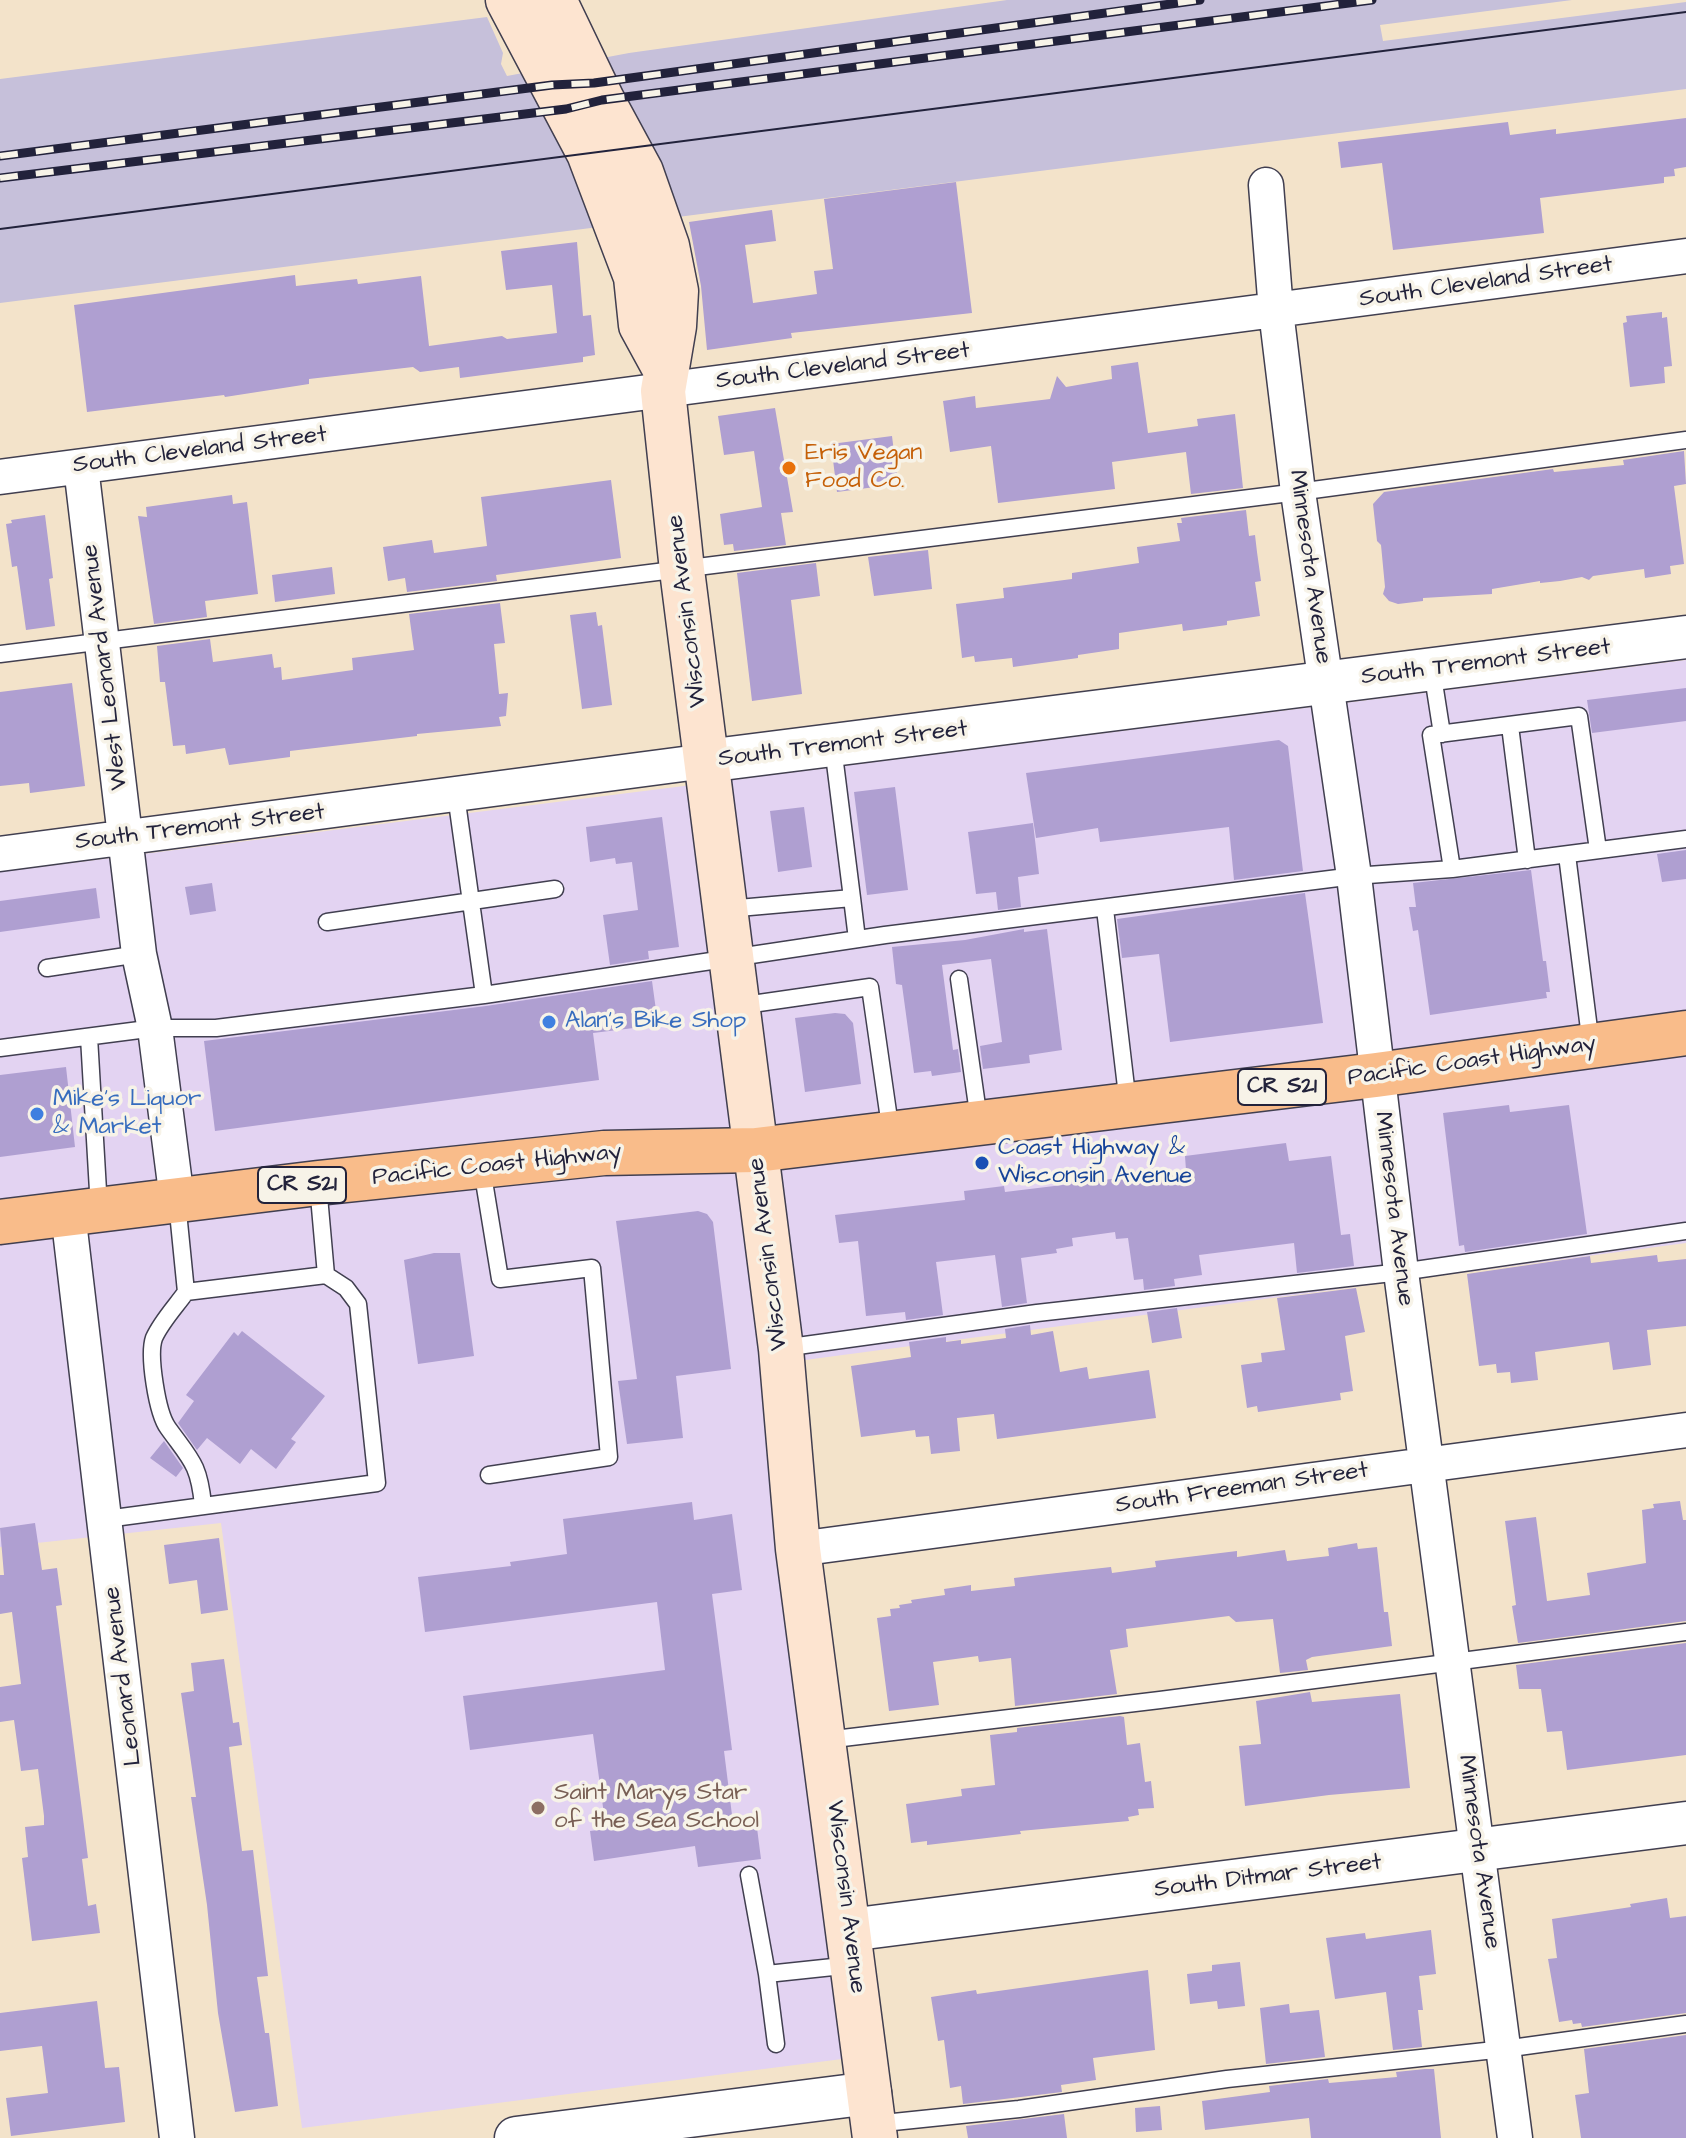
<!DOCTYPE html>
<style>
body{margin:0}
canvas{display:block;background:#f3e3ca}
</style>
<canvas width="1686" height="2138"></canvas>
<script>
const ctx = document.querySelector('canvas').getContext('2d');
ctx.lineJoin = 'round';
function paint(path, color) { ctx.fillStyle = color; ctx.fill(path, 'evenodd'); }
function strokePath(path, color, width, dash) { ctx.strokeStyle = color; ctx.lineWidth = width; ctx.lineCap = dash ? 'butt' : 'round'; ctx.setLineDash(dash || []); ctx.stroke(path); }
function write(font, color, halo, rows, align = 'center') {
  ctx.font = font + ' "Architects Daughter",sans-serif'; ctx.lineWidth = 7; ctx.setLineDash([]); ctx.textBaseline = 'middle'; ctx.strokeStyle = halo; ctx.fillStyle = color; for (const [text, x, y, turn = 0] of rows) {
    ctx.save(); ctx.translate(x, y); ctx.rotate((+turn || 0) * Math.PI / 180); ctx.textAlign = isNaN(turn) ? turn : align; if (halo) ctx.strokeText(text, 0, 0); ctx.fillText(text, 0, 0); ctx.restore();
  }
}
const built = new Path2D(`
 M1686 660V1243L760 1366 850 2058 302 2128 221 1523 0 1547V872Z`);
const industrial = new Path2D(`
 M1007 0H1572L1380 25 1383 41 1686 2V89L0 303V79L487 17 503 53 501 64 507 76 629 53Z`);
const building = new Path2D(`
 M1686 118V167L1674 169 1675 176 1664 177V183L1540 198 1544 233 1393 250 1382 163 1341 168 1338 142 1508 122 1510 135 1556 129V134Z
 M956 182 972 313 791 333 792 338 707 350 701 286 689 222 772 210 776 241 745 245 753 303 817 294 814 271 833 269 824 199Z
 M577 242 583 316 591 315 595 355 583 357V362L460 378 459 367 420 372 413 367 309 379V384L225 397 224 395 87 412 74 305 295 275 296 286 357 279 358 284 421 276 429 346 502 336 507 339 557 333 552 285 506 290 501 251Z
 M1662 312V318L1667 317 1672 366 1664 367 1665 383 1630 387 1623 323 1627 322 1626 316Z
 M1138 362 1148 433 1198 426 1197 419 1235 414 1243 488 1191 494 1186 452 1112 462 1115 489 998 503 991 446 950 452 943 401 975 396 976 408 1050 399 1057 376 1066 387 1112 379 1111 366Z
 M775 408 793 512 781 513 786 545 734 551 733 544 724 545 720 514 762 507 754 451 724 455 718 416Z
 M892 436 898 484 837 492 831 444Z
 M1684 451 1686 484 1674 486 1684 564 1670 566 1671 574 1645 578 1644 569 1593 576 1589 580 1582 577 1560 581 1540 583V581L1492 589V594L1423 598V601L1398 604 1389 601 1383 594 1385 587 1381 545 1377 541 1373 504 1384 492 1553 469 1554 472 1624 465 1623 460Z
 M611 480 621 558 496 575 497 581 407 592 405 578 388 581 383 547 432 540 434 553 487 546 481 497Z
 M232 495 233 504 247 502 258 594 205 601 207 617 154 624 138 516 147 517 146 507Z
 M1246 510 1249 536 1255 535 1257 552 1261 581 1255 582 1260 616 1227 621V625L1183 631 1182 624 1119 633V649L1078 655V658L1013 667 1012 658 975 662 974 656 962 658 956 604 1004 598 1003 588 1072 579V573L1139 563 1137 547 1180 541 1177 523H1182L1181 518Z
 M45 515 53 578 49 579 55 626 26 630 17 566 12 567 6 524 12 523 11 520Z
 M928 550 932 589 874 596 868 557Z
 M816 563 820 596 791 600 802 694 752 701 737 573Z
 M332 567 335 594 275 602 272 575Z
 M500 603 505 643 494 644 499 694 508 693 506 716 499 717 501 726 417 734V736L290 751V757L229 765 225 748 186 754 185 745 173 746 165 682H160L157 646 210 639 213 662 272 654 274 668 281 667 282 680 353 670 352 658 414 650 409 614Z
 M596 612 598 626 602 625 612 705 582 709 570 615Z
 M72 683 85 786 30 793 29 783 0 786V692Z
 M1686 688V721L1592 733 1587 700Z
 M1279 740 1288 746 1303 871 1234 880 1229 827 1100 842 1098 828 1036 838 1026 773Z
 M895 787 908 890 867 895 854 792Z
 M804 807 812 867 778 872 770 811Z
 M662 817 679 947 648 951 649 959 610 965 603 915 638 910 632 862 616 864 615 858 590 862 586 827Z
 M1033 823 1039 874 1018 877 1021 907 998 910 996 892 976 894 968 832Z
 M1686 850V879L1662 882 1657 854Z
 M1531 870 1543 961H1546L1550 992H1546L1547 998 1430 1015 1418 930 1413 931 1409 907H1416L1413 883Z
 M212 883 216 911 190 915 185 887Z
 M96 888 100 918 0 932V901Z
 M1305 893 1323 1023 1170 1042 1159 954 1122 958 1117 919Z
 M1024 929V932L1047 929 1062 1050 1029 1055 1030 1063 983 1069 980 1046 1002 1042 991 959 942 965 953 1050 958 1049 961 1072 932 1076 931 1071 914 1073 902 985 896 984 892 947 965 940Z
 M652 981 658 1025 593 1033 599 1080 215 1131 204 1041 486 1006Z
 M835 1013 845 1014 853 1023 861 1084 805 1092 795 1018Z
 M66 1067 75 1147 0 1157V1075Z
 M1509 1105 1510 1112 1569 1105 1587 1234 1465 1252 1464 1245 1459 1246 1443 1113Z
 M1286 1143 1289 1161 1331 1156 1341 1235 1350 1234 1354 1266 1297 1273 1294 1243 1199 1255 1202 1275 1174 1279 1175 1286 1144 1290 1143 1279 1134 1280 1128 1238 1116 1239 1115 1232 1072 1238 1073 1246 1056 1249 1057 1253 1021 1258 1027 1303 1002 1307 995 1255 936 1262 943 1315 906 1320 905 1312 866 1316 858 1241 839 1243 835 1215 965 1200 964 1191 1004 1186 1005 1192 1186 1170 1185 1156Z
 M698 1211 707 1214 713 1222 731 1369 676 1376 683 1438 627 1444 618 1381 637 1379 616 1221Z
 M434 1253H460L474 1356 418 1364 404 1260Z
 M1657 1255 1658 1262 1686 1259V1326L1647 1330 1651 1365 1613 1370 1609 1342 1535 1352 1538 1380 1511 1383 1510 1372 1497 1373 1496 1364 1479 1366 1467 1274 1590 1256 1591 1263Z
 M1356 1288 1365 1332 1345 1336 1353 1391 1340 1393 1341 1400 1258 1412 1257 1406 1247 1408 1241 1365 1262 1362 1261 1353 1285 1350 1277 1298Z
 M1177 1308 1182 1338 1152 1343 1147 1312Z
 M1030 1325 1031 1335 1053 1331 1060 1372 1087 1367 1089 1379 1149 1370 1156 1418 997 1439 994 1414 957 1418 960 1451 931 1454 929 1436 916 1437 915 1430 861 1437 851 1366 911 1357 909 1342 946 1337V1342L961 1340V1344L1006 1338 1005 1329Z
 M242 1331 325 1396 291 1439 296 1442 276 1469 251 1449 240 1464 207 1438 197 1450 178 1423 194 1401 186 1395 234 1332 238 1336Z
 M164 1441 183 1468 176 1477 150 1458Z
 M1680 1501 1683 1520H1686V1621L1518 1643 1512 1606 1516 1605 1505 1521 1536 1517 1547 1601 1590 1595 1587 1573 1646 1563 1642 1510 1654 1508 1653 1504Z
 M692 1502 694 1520 732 1514 742 1590 712 1594 732 1750 724 1751 734 1831 757 1828 761 1859 698 1867 695 1846 594 1861 590 1831 606 1829 593 1734 470 1750 463 1696 665 1670 657 1602 425 1632 418 1577 511 1566 510 1562 567 1554 563 1519Z
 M35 1523 42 1570 57 1568 62 1605 56 1606 88 1858 82 1859 88 1906 96 1904 100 1933 32 1941 22 1858 28 1857 25 1827 44 1825V1816L38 1769 21 1771 14 1720 0 1722V1687L21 1684 12 1612 0 1614V1575H4L0 1528Z
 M219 1538 228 1610 201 1614 197 1580 169 1584 164 1545Z
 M1357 1543 1358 1549 1377 1547 1384 1612H1388L1392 1646 1312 1657 1306 1660 1308 1670 1280 1673 1273 1619 1236 1622 1229 1616 1197 1620 1126 1629 1128 1647 1110 1650 1117 1694 1015 1706 1011 1658 979 1662 978 1656 933 1662 939 1705 889 1711 877 1618 891 1616 890 1609 900 1608 899 1605 912 1603 911 1600 945 1595 944 1589 971 1585V1591L1015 1586 1014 1578 1039 1575 1111 1567 1112 1573 1156 1567 1155 1561 1237 1551V1557L1285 1550 1287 1561 1329 1556 1328 1548Z
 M1686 1643V1755L1567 1770 1562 1731 1547 1732 1541 1689H1519L1516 1665Z
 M224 1659 233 1723 239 1722 242 1745 229 1747 232 1772 242 1851 253 1850 268 1976 257 1977 265 2033H269L278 2106 235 2112 218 2013 207 1905 191 1797H196L181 1693 194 1691 191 1663Z
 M1310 1692 1312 1702 1400 1694 1410 1788 1329 1795 1245 1806 1239 1746 1261 1744 1256 1701Z
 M1120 1716 1124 1717 1127 1745 1140 1743 1145 1782 1151 1781 1154 1808 1138 1809 1139 1815 1128 1817 1129 1821 1020 1831 1021 1834 927 1845V1841L911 1843 906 1804 962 1796 961 1789 995 1785 990 1735 1017 1732V1728Z
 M1667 1898 1670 1918 1686 1916V2013L1582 2027 1581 2023 1573 2024 1572 2020 1559 2022 1548 1959 1557 1958 1552 1919 1631 1907 1630 1904Z
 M1431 1930 1436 1974 1419 1976 1423 2010H1418L1422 2047 1393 2050 1386 1992 1335 1999 1326 1938 1365 1933 1366 1939Z
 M1240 1962 1245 2006 1218 2009 1217 2001 1190 2004 1187 1974 1212 1971V1965Z
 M1148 1970 1155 2050 1093 2058 1096 2080 1061 2085 1062 2092 963 2104 961 2086 950 2088 944 2040 938 2041 931 1997 976 1990 977 1994Z
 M97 2001 105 2068 119 2067 125 2122 11 2136 6 2098 48 2093 42 2046 0 2051V2013Z
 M1289 2004 1290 2013 1319 2010 1325 2057 1266 2064 1260 2008Z
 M1686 2035V2138H1581L1575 2095 1589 2093 1584 2049Z
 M1425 2069H1434L1441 2138H1311L1309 2118 1205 2130 1202 2101 1270 2092 1269 2086 1328 2079 1329 2083 1397 2077 1396 2072Z
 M1160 2106 1162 2130 1136 2132 1135 2108Z
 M1064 2114 1067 2138H968L966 2126Z`);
const service = new Path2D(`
 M0 654 1298 492 1686 440
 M1432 670 1442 734
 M1510 726 1527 860
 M456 795 484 995
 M1567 855 1591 1045
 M1452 869 1431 735 1579 716 1598 850
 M852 898 857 939
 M727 909 852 898 833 747
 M1105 909 1128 1104
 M327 922 555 889
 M47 968 139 954
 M959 979 979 1120
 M738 1006 870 987 891 1133
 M89 1037 99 1208
 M0 1048 155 1028H216L484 995 885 935 1354 876 1452 869 1686 839
 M482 1169 500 1279 592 1268 609 1457 489 1475
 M318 1185 326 1275
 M177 1202 186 1292C176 1306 161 1322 154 1338 148 1355 157 1413 168 1428 191 1460 199 1464 203 1505
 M783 1348 1037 1313 1401 1272 1686 1231
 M106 1519 377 1483 358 1304 346 1288 326 1275 186 1292
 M826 1740 1160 1700 1686 1632
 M749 1875 767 1974
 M776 2044 767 1974 852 1965
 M874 2124 1019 2109 1227 2079 1504 2049 1686 2024`);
const minor = new Path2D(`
 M1266 185 1276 311 1298 492 1354 876 1401 1272 1515 2138
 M81 467 139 954 155 1028 177 1200
 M0 477 1686 256
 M0 854 706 761
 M68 1213 177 2138
 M798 1549 1686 1430`);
const tertiary = new Path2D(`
 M706 761 1686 637
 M849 1930 1686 1823
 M516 2138 870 2093`);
const secondary = new Path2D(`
 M508 0 589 153 636 277 641 325 665 369
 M554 0 602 100 641 172 667 246 676 291 674 326 663 391 682 570 781 1349 798 1549 875 2138`);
const primary = new Path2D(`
 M0 1222 318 1183 604 1153 756 1150 1376 1075 1686 1033`);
const tram = new Path2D(`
 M0 229 1686 12`);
const rail = new Path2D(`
 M0 156 552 85 594 83 1200 0
 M0 178 566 109 602 100 1372 0`);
const markers = [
 [789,468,8,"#e8710a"],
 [549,1022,8,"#3f7fe0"],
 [37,1114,8,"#3f7fe0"],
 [982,1163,8,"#1a4fb4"],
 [538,1808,8,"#8d6e63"]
];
const shields = [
 [1282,1087,88],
 [302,1185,88]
];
const shieldNames = [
 ["CR S21",1282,1087],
 ["CR S21",302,1185]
];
const streetNames = [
 ["South Cleveland Street",1486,283,-8],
 ["South Cleveland Street",843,367,-7],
 ["South Cleveland Street",200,451,-7],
 ["Minnesota Avenue",1309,567,82],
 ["Wisconsin Avenue",688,611,-97],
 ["South Tremont Street",1486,663,-7],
 ["West Leonard Avenue",106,667,-97],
 ["South Tremont Street",843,745,-7],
 ["South Tremont Street",200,828,-7],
 ["Pacific Coast Highway",1472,1062,-8],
 ["Pacific Coast Highway",497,1166,-6],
 ["Minnesota Avenue",1393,1209,83],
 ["Wisconsin Avenue",769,1254,-97],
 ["South Freeman Street",1242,1489,-8],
 ["Leonard Avenue",124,1676,-97],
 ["Minnesota Avenue",1478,1852,82],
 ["South Ditmar Street",1268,1877,-7],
 ["Wisconsin Avenue",845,1897,83]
];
const foodNames = [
 ["Eris Vegan",805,454],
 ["Food Co.",805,482]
];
const shopNames = [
 ["Alan's Bike Shop",565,1022],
 ["Mike's Liquor",53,1100],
 ["& Market",53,1128]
];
const transitNames = [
 ["Coast Highway &",998,1149],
 ["Wisconsin Avenue",998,1177]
];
const educationNames = [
 ["Saint Marys Star",554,1794],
 ["of the Sea School",554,1822]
];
paint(built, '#e3d3f2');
paint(industrial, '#c6c0da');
paint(building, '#af9fd1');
strokePath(service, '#413f50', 19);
strokePath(minor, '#413f50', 37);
strokePath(tertiary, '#413f50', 45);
strokePath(secondary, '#413f50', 47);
strokePath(primary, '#413f50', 47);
strokePath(service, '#fff', 16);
strokePath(minor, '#fff', 34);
strokePath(tertiary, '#fff', 42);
strokePath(secondary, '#fde4d0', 44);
strokePath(primary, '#f9bc8a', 44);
strokePath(tram, '#22223b', 2);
strokePath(rail, '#22223b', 9);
strokePath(rail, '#f7f3e8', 6, [18]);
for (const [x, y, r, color] of markers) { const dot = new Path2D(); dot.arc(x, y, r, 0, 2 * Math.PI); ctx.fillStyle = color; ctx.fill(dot); strokePath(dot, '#f7f3e8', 3); }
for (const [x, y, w] of shields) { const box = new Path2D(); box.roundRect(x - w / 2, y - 18, w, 36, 6); ctx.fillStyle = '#f7f3e8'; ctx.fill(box); strokePath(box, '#22223b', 2); }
write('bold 22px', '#22223b', null, shieldNames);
write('24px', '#22223b', '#f7f3e8', streetNames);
write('24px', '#c56008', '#f7f3e8', foodNames, 'left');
write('24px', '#366cbe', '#f7f3e8', shopNames, 'left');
write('24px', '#164399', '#f7f3e8', transitNames, 'left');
write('24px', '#785e54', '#f7f3e8', educationNames, 'left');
</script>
